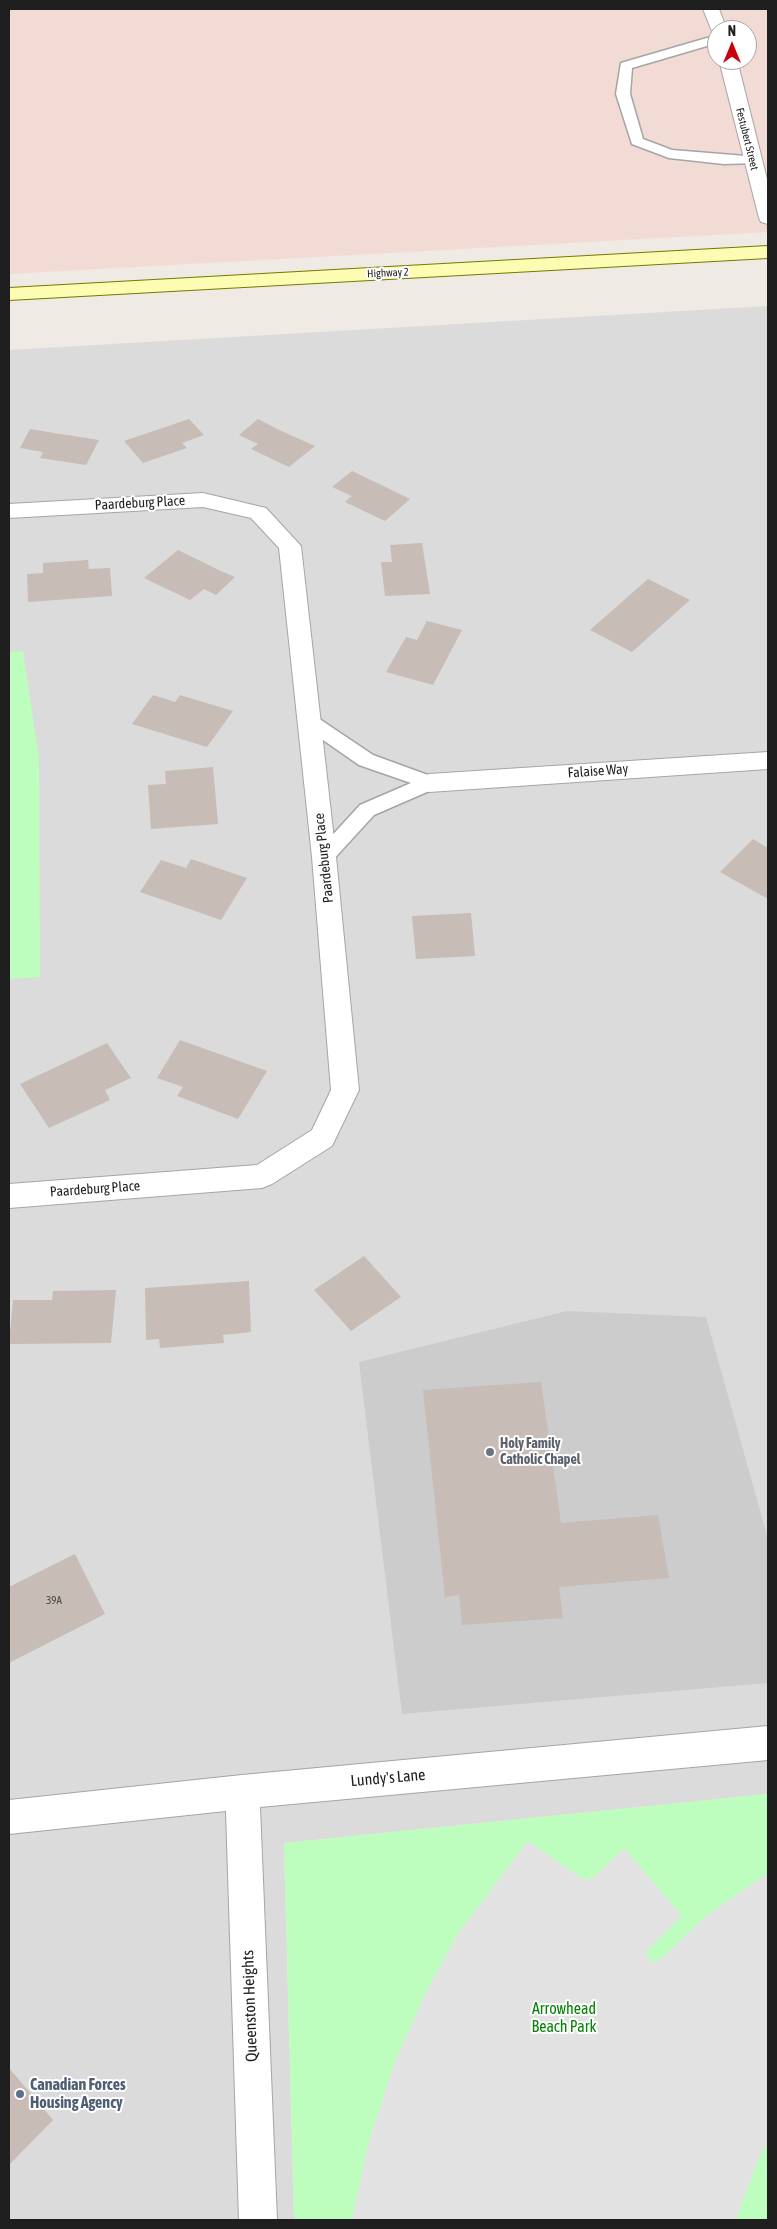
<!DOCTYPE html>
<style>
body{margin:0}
#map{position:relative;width:777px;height:2229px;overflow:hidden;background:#efeae3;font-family:"Asap Condensed",sans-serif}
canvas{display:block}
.frame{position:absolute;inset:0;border:10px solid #1e1e1e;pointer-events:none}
.north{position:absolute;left:707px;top:20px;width:50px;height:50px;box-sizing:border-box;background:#fff;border:1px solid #a5a5a5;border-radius:50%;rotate:0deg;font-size:14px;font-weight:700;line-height:20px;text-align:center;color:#1e1e1e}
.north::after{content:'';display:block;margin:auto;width:18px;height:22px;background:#cb000e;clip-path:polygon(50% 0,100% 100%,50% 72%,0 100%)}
</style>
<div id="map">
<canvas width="777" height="2229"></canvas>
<div class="frame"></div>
<div class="north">N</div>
</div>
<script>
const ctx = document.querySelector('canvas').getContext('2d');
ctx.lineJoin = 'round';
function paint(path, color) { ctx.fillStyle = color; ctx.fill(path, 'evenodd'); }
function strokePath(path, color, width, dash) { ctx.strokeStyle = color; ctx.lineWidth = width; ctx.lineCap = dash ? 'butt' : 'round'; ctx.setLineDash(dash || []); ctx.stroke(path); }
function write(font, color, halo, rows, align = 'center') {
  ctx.font = font + ' "Asap Condensed",sans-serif'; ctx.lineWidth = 4; ctx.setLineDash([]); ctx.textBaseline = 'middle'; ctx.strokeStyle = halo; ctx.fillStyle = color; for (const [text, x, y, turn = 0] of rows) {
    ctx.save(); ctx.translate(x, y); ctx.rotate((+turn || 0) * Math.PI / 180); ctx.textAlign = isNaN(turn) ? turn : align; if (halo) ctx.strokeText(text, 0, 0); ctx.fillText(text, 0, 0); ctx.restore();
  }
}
const residential = new Path2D(`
 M768 306V1794L284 1843 294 2220H9V350Z`);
const religious = new Path2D(`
 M567 1311 706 1317 768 1539V1683L402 1714 359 1362Z`);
const military = new Path2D(`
 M9 9H768V232L9 274ZM717 30H747V60H717Z`);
const park = new Path2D(`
 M23 651 39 758 40 977 9 979V652Z
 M768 1794V2220H294L284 1843Z`);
const parking = new Path2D(`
 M528 1841 584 1880 593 1878 624 1848 682 1916 647 1951 648 1958 654 1962 660 1960 706 1916 768 1873V2142L758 2160 736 2220H352L368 2145 394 2064 428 1988 459 1932Z`);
const building = new Path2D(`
 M189 419 204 435 182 443 187 448 143 463 124 441Z
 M258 419 277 429 315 446 289 467 251 449 258 444 239 435Z
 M30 429 54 433 99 440 86 465 40 458 43 452 20 448Z
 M352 471 371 480 410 499 385 521 345 502 352 496 332 487Z
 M422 543 430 594 385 596 381 562H392L390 545Z
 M178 550 223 572 235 577 216 595 204 589 190 600 144 578Z
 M88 560 89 569 110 568 112 596 28 602 27 574 43 573V563Z
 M648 579 690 600 632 652 590 630Z
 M427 621 462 630 433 685 386 672 406 637 417 640Z
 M153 695 175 702 180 695 233 711 207 747 132 724Z
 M213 767 218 824 151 829 148 785 166 784 165 771Z
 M753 839 768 848V899L720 872Z
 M191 859 247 878 221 920 140 892 161 860 186 868Z
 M471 913 475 956 416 959 412 916Z
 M180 1040 267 1071 238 1119 177 1096 183 1087 157 1078Z
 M107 1043 131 1078 105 1090 110 1100 49 1128 20 1084Z
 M364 1256 401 1297 351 1331 314 1290Z
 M249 1281 251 1332 223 1335 224 1343 160 1348 159 1339 146 1340 145 1288Z
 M116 1290 111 1343 9 1344 13 1300H52L53 1291Z
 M541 1382 561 1523 658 1515 669 1578 559 1587 563 1618 462 1625 459 1595 445 1597 423 1390Z
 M75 1554 105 1614 9 1663V1587Z
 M9 2068 53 2120 9 2165Z`);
const lane = new Path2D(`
 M717 35V43L632 68 630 94 643 139 672 150 758 157 760 160 758 163 724 164 669 158 632 144 616 94 621 63Z
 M309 715 315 716 373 755 436 778 438 783 436 788 374 815 331 862 324 864 317 862 314 857 317 852 360 805 411 783 359 765 303 726 300 721 303 716Z`);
const street = new Path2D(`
 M703 9H719L727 30H717V35L713 34Z
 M719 60H737L768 183V224L761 222 759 218Z
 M203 493 266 508 301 546 336 857 359 1090 332 1146 272 1184 262 1188 9 1208V1184L257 1165 312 1130 331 1090 312 857 279 548 251 518 203 507 9 518V504Z
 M768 752V769L429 792 420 789 417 783 420 777 429 774Z
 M768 1726V1760L260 1807 277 2220H239L226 1811 9 1834V1800L242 1775Z`);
const secondary = new Path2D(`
 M768 246V258L9 300V288Z`);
const markers = [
 [490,1452,5,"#6b7280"],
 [20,2094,5,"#5c6f8a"]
];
const farStreetnames = [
 ["Festubert Street",747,139,76],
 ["Highway 2",388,273,-3]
];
const numberNames = [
 ["39A",54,1601]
];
const streetNames = [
 ["Paardeburg Place",140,503,-3],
 ["Falaise Way",598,771,-4],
 ["Paardeburg Place",324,858,-96],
 ["Paardeburg Place",95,1189,-4]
];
const worshipNames = [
 ["Holy Family",500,1444],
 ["Catholic Chapel",500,1460]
];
const nearStreetnames = [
 ["Lundy's Lane",388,1778,-5],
 ["Queenston Heights",250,2006,-92]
];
const nearParknames = [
 ["Arrowhead",564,2009],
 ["Beach Park",564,2027]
];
const nearServicenames = [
 ["Canadian Forces",30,2085],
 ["Housing Agency",30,2103]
];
paint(residential, '#dcdbdb');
paint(religious, '#ccc');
paint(military, '#f2dbd5');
paint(park, '#bdfdbe');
paint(parking, '#e2e2e2');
paint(building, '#c7bcb6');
strokePath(lane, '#a5a5a5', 3);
strokePath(street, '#a5a5a5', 2);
strokePath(secondary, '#757900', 2);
paint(lane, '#fff');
paint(street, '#fff');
paint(secondary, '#fdfcb3');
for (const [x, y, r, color] of markers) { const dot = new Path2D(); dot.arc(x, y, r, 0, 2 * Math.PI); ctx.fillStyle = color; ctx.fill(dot); strokePath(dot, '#fff', 2); }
write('11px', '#1e1e1e', '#fff', farStreetnames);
write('11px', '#484644', null, numberNames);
write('14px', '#1e1e1e', '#fff', streetNames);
write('bold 14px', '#5b616d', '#fff', worshipNames, 'left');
write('16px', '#1e1e1e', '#fff', nearStreetnames);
write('16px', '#058307', '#fff', nearParknames);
write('bold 16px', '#4e5e75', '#fff', nearServicenames, 'left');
</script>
